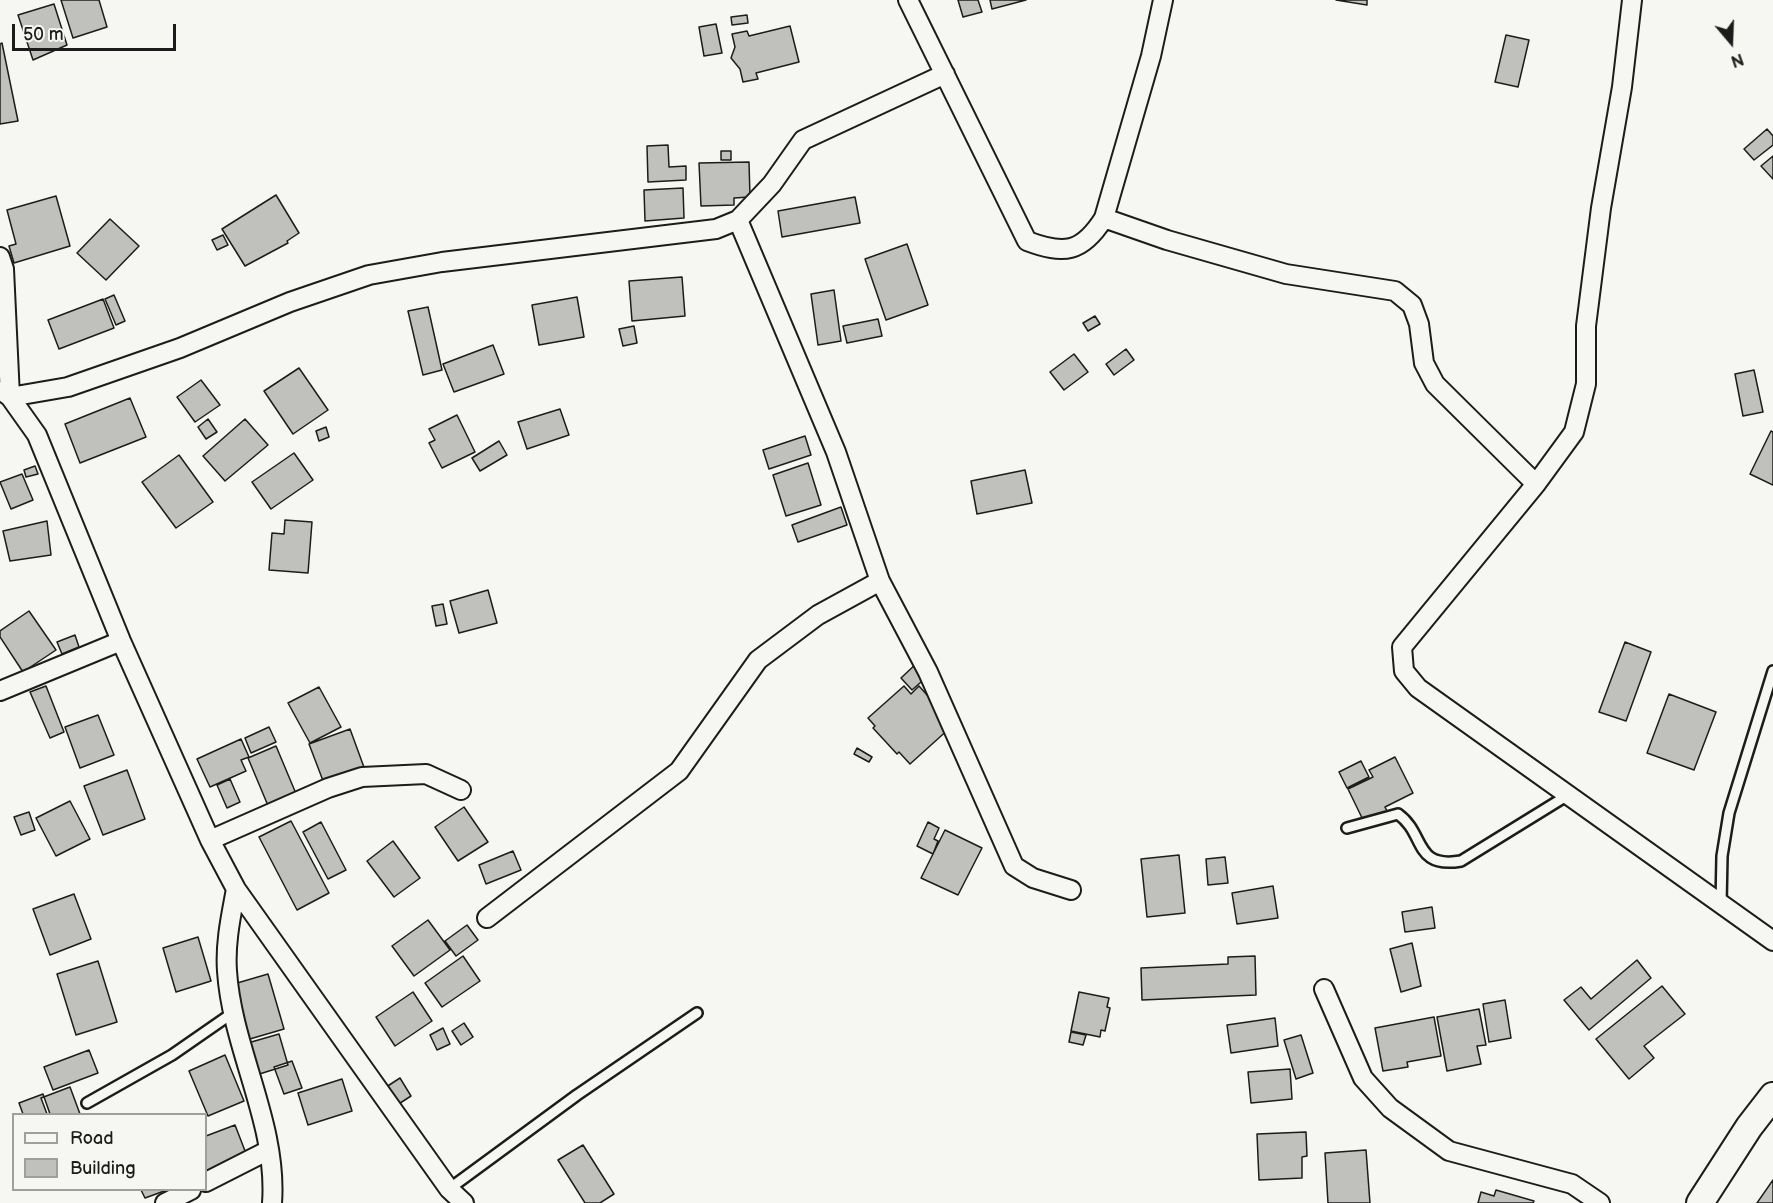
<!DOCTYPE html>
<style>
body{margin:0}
#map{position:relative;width:1773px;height:1203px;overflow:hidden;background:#f6f6f2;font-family:"Balsamiq Sans",sans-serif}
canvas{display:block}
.legend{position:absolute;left:12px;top:1113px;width:195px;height:78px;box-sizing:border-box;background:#f6f6f2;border:2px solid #9f9f9c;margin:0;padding:8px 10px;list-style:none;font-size:18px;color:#1c1c1c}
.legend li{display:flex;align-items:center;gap:12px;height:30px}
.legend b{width:30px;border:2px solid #9f9f9c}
.north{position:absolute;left:1701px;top:12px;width:60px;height:60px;-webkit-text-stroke:4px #f6f6f2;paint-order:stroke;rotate:161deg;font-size:16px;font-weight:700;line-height:24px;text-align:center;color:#1c1c1c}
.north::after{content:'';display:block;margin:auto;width:21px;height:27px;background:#1c1c1c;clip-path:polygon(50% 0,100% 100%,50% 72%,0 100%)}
.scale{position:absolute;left:12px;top:24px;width:164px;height:27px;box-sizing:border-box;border:3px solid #1c1c1c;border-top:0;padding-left:8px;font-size:18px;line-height:21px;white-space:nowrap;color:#1c1c1c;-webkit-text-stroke:4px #f6f6f2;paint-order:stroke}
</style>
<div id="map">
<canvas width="1773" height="1203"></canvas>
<ul class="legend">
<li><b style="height:8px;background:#f6f6f2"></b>Road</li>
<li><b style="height:16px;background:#c0c0bd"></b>Building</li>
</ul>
<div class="north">N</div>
<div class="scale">50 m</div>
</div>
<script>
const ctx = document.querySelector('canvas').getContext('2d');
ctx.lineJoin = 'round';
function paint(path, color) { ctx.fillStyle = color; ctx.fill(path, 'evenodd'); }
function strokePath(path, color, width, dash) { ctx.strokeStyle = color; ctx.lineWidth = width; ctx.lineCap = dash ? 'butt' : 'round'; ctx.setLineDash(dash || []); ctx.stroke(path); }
const building = new Path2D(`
 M61 0H99L107 27 73 38Z
 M958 0H978L982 12 963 17Z
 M990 0H1026L992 9Z
 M1336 0H1367V5Z
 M54 4 67 45 33 60 18 15Z
 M747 15 748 23 732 25 731 17Z
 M716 24 722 53 704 56 699 27Z
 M790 26 799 62 756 73 758 79 743 82 740 69 731 58 735 47 732 34 747 31 749 36Z
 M1506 35 1529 40 1518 87 1495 82Z
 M2 43 18 121 0 124V44Z
 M1767 129 1773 136V145L1754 160 1744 149Z
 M668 145 669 167 686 166V180L648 182 647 146Z
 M721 151H731V160H721Z
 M1773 156V179L1761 166Z
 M749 162 750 197 734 198V205L701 206 699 163Z
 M683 188 684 218 645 221 644 190Z
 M276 195 299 233 287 241 288 243 245 266 222 229Z
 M56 196 70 246 14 263 9 246 16 244 7 210Z
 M855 197 860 223 782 237 778 211Z
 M110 219 139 246 106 280 77 253Z
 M223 235 228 245 217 250 212 240Z
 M907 244 928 305 886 320 865 259Z
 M682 277 685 316 632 321 629 281Z
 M834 290 841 341 818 345 811 294Z
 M114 295 125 321 116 325 105 299Z
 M577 297 584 337 539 345 532 305Z
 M103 299 114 328 59 349 48 320Z
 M428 307 442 370 423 375 408 311Z
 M1095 316 1100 324 1088 331 1083 323Z
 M878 319 882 336 847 343 843 326Z
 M634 326 637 343 623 346 619 329Z
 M493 345 504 374 454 392 443 364Z
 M1126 349 1134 360 1114 375 1106 364Z
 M1074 354 1088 372 1064 390 1050 372Z
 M299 368 328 410 293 434 264 391Z
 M1754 370 1763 412 1743 416 1735 374Z
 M201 380 220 405 195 422 177 397Z
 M130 398 146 437 80 463 65 424Z
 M560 409 569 435 527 449 518 422Z
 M457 415 475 452 442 468 429 443 435 440 429 429Z
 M208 419 217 432 206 439 198 427Z
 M245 419 268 445 225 481 203 456Z
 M326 427 329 437 319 441 316 431Z
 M1771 431 1773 432V485L1750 474Z
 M805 436 811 455 769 469 763 450Z
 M499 441 507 455 480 471 472 458Z
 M294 453 313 480 271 509 252 482Z
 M179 455 213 502 176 528 142 482Z
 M808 463 821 505 786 516 773 475Z
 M35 466 38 474 26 477 24 470Z
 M1025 470 1032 503 977 514 971 481Z
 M22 474 33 500 11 509 0 482Z
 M841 507 847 525 798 542 792 525Z
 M285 520 312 522 308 573 269 570 272 533 284 534Z
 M47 521 51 555 10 561 3 531Z
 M488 590 497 623 459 633 450 601Z
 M443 604 447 624 436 626 432 606Z
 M29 611 56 650 23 672 0 637V631Z
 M75 635 79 647 62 654 57 642Z
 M1625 642 1651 652 1626 721 1599 712Z
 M918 662 929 675 912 690 901 678Z
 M46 686 64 732 50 738 30 692Z
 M904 686 911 694 919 686 944 714 951 727 910 764 899 752 897 754 873 728 875 726 868 718Z
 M319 687 341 727 310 743 288 703Z
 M1669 694 1716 712 1694 770 1647 753Z
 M98 715 114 755 80 768 65 727Z
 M269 727 276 742 251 753 245 738Z
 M350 729 365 770 325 786 309 744Z
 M241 739 249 757 241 760 246 771 210 787 197 759Z
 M276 746 297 796 269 808 248 758Z
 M857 748 872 757 869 762 854 754Z
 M1395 757 1413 793 1385 807 1387 811 1364 822 1348 789 1373 777 1369 770Z
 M1361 761 1369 777 1347 788 1339 772Z
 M127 770 145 819 103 835 84 786Z
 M230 779 240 802 227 808 217 785Z
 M70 801 90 839 56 856 36 818Z
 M464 807 488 842 458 861 435 827Z
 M29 812 35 830 21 835 14 817Z
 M291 821 329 893 297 910 259 837Z
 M321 822 346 870 328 879 303 832Z
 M928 822 939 828 934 839 938 841 933 854 917 846Z
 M945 830 982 848 958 895 921 878Z
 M393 841 420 878 394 897 367 861Z
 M513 851 521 870 486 884 479 865Z
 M1179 855 1185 913 1147 917 1141 859Z
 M1225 857 1228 883 1208 885 1206 859Z
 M1273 886 1278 918 1237 924 1232 893Z
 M74 894 91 939 50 955 33 909Z
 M1432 907 1435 928 1405 932 1402 912Z
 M428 920 450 950 414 976 392 946Z
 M467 925 478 940 456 956 445 941Z
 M198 937 211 981 176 992 163 948Z
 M1412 943 1421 986 1401 992 1390 949Z
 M463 956 480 981 442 1007 425 983Z
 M1255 956 1256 995 1142 1000 1141 968 1228 964V957Z
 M1637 960 1651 978 1589 1030 1564 1000 1581 987 1591 999Z
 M98 961 117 1022 76 1035 57 974Z
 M268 974 284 1029 243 1041 227 986Z
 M1662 986 1685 1014 1644 1046 1654 1058 1629 1079 1596 1039Z
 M413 992 432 1021 395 1046 376 1017Z
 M1079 992 1109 998 1107 1007 1110 1008 1105 1031 1101 1030 1100 1037 1071 1031Z
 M1505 1000 1511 1038 1489 1042 1483 1004Z
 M1479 1009 1486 1045 1477 1046 1481 1064 1447 1071 1437 1017Z
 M1434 1017 1441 1056 1407 1062 1408 1067 1383 1071 1375 1028Z
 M1275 1018 1278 1046 1231 1053 1227 1025Z
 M464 1023 473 1037 461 1045 452 1031Z
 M443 1028 450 1044 437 1050 430 1035Z
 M1071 1032 1086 1035 1083 1045 1069 1042Z
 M279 1034 288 1065 250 1077 241 1045Z
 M1301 1035 1313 1073 1296 1079 1284 1040Z
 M89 1050 98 1073 53 1090 44 1067Z
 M225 1055 244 1101 208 1116 189 1071Z
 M292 1061 302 1088 284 1094 274 1067Z
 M1290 1069 1292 1099 1251 1103 1248 1072Z
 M400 1078 411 1096 391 1109 380 1091Z
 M342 1079 352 1111 308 1125 298 1093Z
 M70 1087 80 1114H47L41 1098Z
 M43 1094 50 1114H23L19 1103Z
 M235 1125 247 1156 206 1171V1136Z
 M1306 1132 1307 1156 1302 1157V1178L1259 1180 1257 1134Z
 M583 1145 614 1194 600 1203H585L558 1160Z
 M1366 1150 1370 1203H1328L1325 1153Z
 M1773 1180V1203H1757Z
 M141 1190H167L145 1198Z
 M1496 1190 1534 1201 1533 1203H1478L1481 1192 1494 1196Z`);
const lane = new Path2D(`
 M1347 828 1398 814C1426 834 1413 869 1461 861L1568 795
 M1721 904 1722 856 1729 813 1773 671
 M87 1103 172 1055 234 1012
 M449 1189 577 1095 697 1013`);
const street = new Path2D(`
 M908 0 1027 241C1064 255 1082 253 1104 218L1151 56 1163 0
 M1632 0 1622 87 1601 208 1586 326V384L1574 432 1536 484 1402 647 1404 671 1418 688 1773 941
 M1104 218 1167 240 1286 274 1395 291 1412 305 1419 324 1424 363 1435 384 1536 484
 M738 220 836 452 880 581 928 672 1014 866 1033 878 1071 890
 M0 257 4 269 10 397 68 387 180 348 290 302 369 275 442 262 716 229 738 220 772 184 803 140 945 74
 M2 391 10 397 37 435 121 641 210 840 236 889 449 1189 464 1203
 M0 691 121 641
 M210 840 328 788 362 777 426 774 461 790
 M236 889C231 916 225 943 227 971 232 1049 278 1124 272 1203
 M487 918 679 771 758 660 818 615 880 581
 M1324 989 1363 1078 1390 1108 1449 1151 1572 1184 1600 1203
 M206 1182 269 1150
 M165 1203 191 1190`);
const secondary = new Path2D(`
 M1700 1203 1749 1127 1773 1096`);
paint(building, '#c0c0bd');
strokePath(building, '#1c1c1c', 1.5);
strokePath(lane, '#1c1c1c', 14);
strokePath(street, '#1c1c1c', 22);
strokePath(secondary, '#1c1c1c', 30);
strokePath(lane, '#f6f6f2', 9);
strokePath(street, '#f6f6f2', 18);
strokePath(secondary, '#f6f6f2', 26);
</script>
